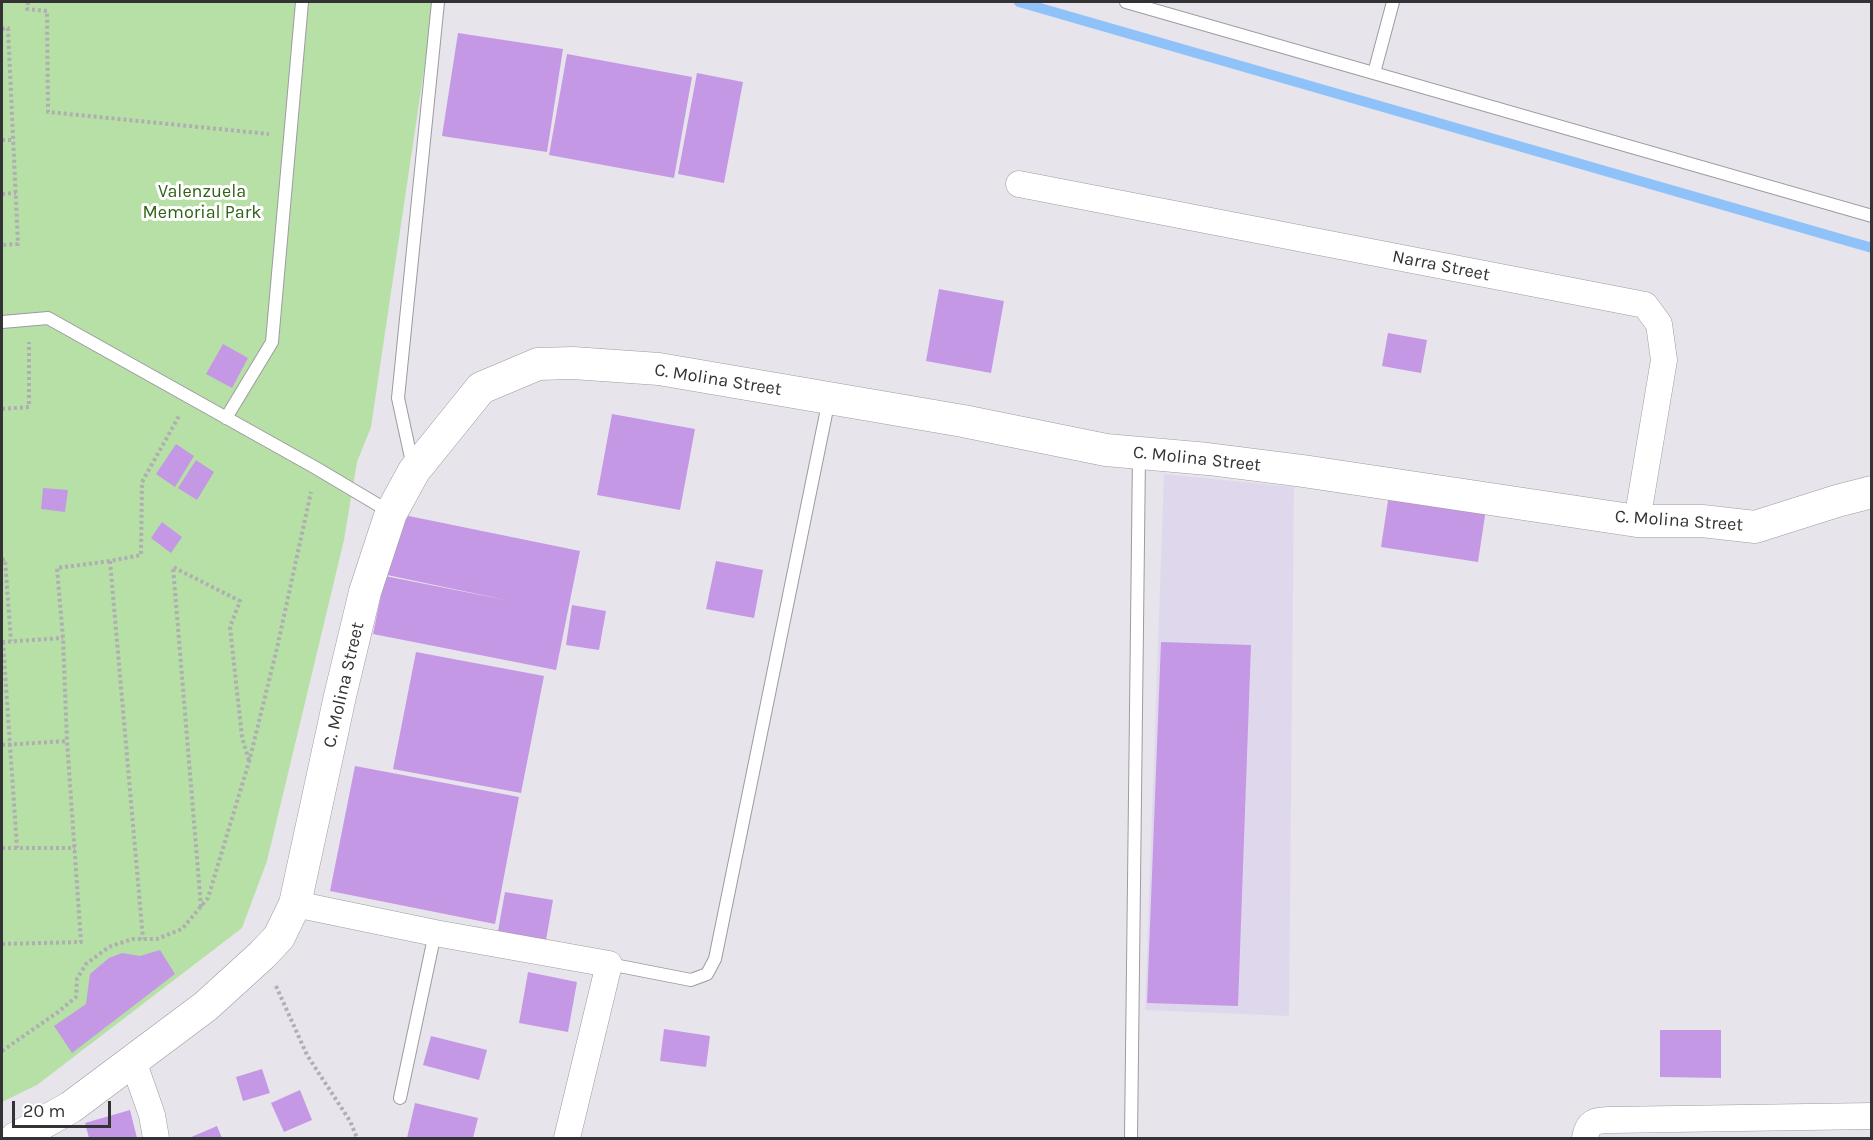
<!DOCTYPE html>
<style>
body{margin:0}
#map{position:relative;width:1873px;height:1140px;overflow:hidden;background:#e8e4eb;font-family:Karla,sans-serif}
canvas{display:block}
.frame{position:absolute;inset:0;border:3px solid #333234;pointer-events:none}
.scale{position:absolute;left:12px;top:1101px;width:99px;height:27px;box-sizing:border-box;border:3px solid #333234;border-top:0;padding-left:8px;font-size:18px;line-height:21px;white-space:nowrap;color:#333234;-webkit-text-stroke:4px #fff;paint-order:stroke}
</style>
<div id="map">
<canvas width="1873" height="1140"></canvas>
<div class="frame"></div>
<div class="scale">20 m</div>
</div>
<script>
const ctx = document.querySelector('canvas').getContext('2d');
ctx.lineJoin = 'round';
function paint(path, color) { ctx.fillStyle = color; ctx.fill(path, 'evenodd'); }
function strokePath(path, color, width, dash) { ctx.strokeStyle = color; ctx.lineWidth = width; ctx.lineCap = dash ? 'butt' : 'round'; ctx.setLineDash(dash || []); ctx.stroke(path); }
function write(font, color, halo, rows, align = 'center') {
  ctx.font = font + ' Karla,sans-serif'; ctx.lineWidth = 6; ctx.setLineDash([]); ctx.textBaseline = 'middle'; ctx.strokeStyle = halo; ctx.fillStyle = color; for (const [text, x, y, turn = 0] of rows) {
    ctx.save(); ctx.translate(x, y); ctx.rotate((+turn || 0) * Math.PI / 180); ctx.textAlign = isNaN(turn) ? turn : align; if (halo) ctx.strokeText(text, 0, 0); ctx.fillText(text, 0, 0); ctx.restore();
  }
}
const industrial = new Path2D(`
 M1164 474 1294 487 1289 1016 1145 1010Z`);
const green = new Path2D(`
 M2 2H434L371 427 357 462 344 540 267 861 242 928 37 1085 2 1102Z`);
const stream = new Path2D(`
 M1019 2 1872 248`);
const building = new Path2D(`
 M458 33 563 49 547 152 442 136Z
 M567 54 692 77 674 178 549 155Z
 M697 73 743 82 724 183 678 174Z
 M939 289 1004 301 991 373 926 361Z
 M1388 333 1427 340 1421 373 1382 366Z
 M223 344 248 358 232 388 206 374Z
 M612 414 695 429 680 510 597 495Z
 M176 444 194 456 175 487 156 474Z
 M196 460 214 472 197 500 178 488Z
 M43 488 68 490 65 512 41 509Z
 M1389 494 1486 509 1478 562 1381 547Z
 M399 514 580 551 556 670 373 634 385 576 511 601 387 575Z
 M162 522 182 537 171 553 151 538Z
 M716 561 763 570 754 618 706 609Z
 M572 605 606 611 599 650 566 645Z
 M1161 642 1251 645 1238 1006 1147 1003Z
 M416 652 544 676 521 793 393 769Z
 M355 766 519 797 495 924 330 891Z
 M505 892 553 900 546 940 498 931Z
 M160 950 175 974 72 1053 54 1026 86 1004 90 974 109 958 122 953 140 956Z
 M528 972 577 982 568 1032 519 1023Z
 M664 1029 710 1036 706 1067 660 1061Z
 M1660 1030H1721V1078L1660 1077Z
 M431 1036 487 1050 479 1080 423 1065Z
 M262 1069 270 1093 243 1101 236 1077Z
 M300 1090 312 1120 284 1132 271 1103Z
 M415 1103 478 1118 473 1138H407Z
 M130 1110 137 1138H89L85 1123Z
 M217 1126 222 1138H189Z`);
const path = new Path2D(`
 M28 2 27 9 47 11 48 112 269 134
 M2 29 8 28 18 244 2 245
 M2 140H13
 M2 194 16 193
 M2 409 29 407V342
 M2 560 5 559 11 641
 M110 561 143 939
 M2 642 63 638
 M3 642 17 848
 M2 745 67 741
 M2 848H75
 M201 907 173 567 240 601 230 627 242 737 249 761
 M2 944 81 942 67 741 63 638 57 568 110 561 141 555 142 482 179 416
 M276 986 307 1055 350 1121 357 1138
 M2 1051 58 1012 76 997 77 979 86 964 109 947 132 939H157L182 929 208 898 249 762 277 648 311 492`);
const service = new Path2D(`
 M1126 2 1872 216
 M1374 73 1393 2
 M2 322 48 318 316 468 390 512
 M226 418 272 342 302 2
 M413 467 398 398 438 2
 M609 964 691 980 707 974 715 959 829 399
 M400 1098 435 933
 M1131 1138 1139 455`);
const minor = new Path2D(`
 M1019 184 1645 305 1659 324 1664 360 1637 521
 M295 904 435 933 609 964 567 1138
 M133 1061 152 1115 156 1138
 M1585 1138C1588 1121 1594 1121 1610 1120L1872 1116`);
const tertiary = new Path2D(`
 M16 1138 71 1107 206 1006 262 955 279 937 295 904 340 696 365 592 391 513 414 471 481 388 538 364 573 363 659 369 963 421 1106 450 1208 459 1303 471 1637 521H1702L1755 527 1837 501 1872 492`);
const parkNames = [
 ["Valenzuela",202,192],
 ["Memorial Park",202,213]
];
const streetNames = [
 ["Narra Street",1441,266,11],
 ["C. Molina Street",718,380,9],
 ["C. Molina Street",1197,459,6],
 ["C. Molina Street",1679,521,4],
 ["C. Molina Street",344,685,-77]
];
paint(industrial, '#dfd8ed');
paint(green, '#b6e0a6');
strokePath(stream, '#90c2fa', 10);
paint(building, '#c598e6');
strokePath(service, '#9d9aa0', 14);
strokePath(minor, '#9d9aa0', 27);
strokePath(tertiary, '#9d9aa0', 33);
strokePath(path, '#b0adb3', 4, [3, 3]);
strokePath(service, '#fff', 12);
strokePath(minor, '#fff', 26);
strokePath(tertiary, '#fff', 32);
write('18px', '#2f6215', '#fff', parkNames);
write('18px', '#333234', '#fff', streetNames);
</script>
